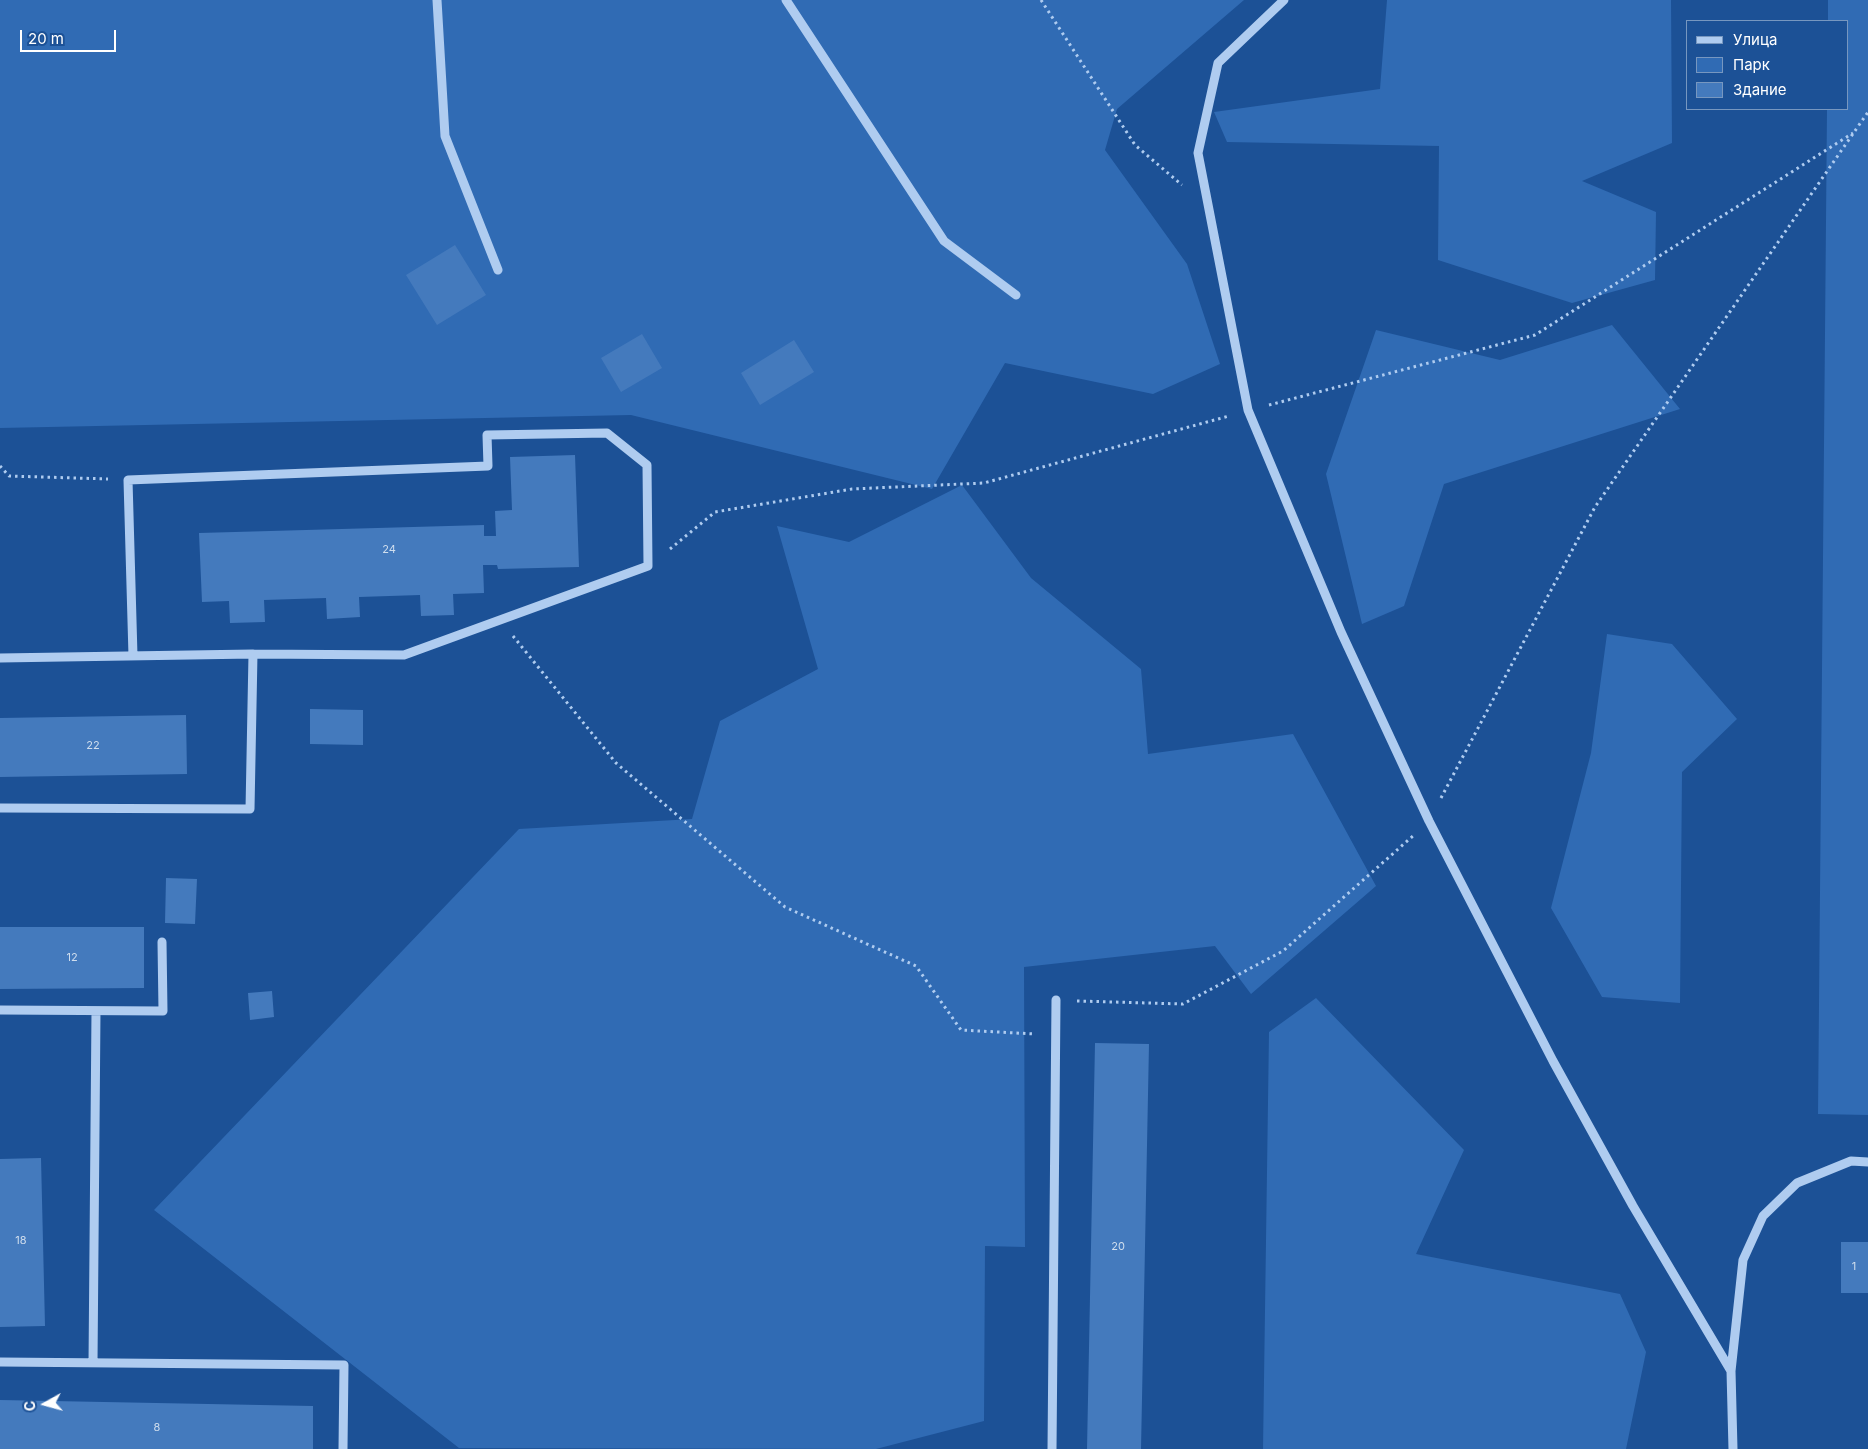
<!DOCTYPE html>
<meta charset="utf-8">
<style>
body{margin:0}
#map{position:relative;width:1868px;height:1449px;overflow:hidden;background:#1c5196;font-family:Inter,sans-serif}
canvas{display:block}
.legend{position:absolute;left:1686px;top:20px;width:162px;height:90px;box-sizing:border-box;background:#1c5196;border:1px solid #7797c0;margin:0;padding:6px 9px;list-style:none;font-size:15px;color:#fff}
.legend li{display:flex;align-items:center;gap:10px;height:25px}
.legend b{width:25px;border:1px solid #7797c0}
.north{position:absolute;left:20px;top:1379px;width:50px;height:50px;-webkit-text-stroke:4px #1c5196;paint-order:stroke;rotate:263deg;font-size:14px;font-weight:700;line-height:20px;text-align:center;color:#fff}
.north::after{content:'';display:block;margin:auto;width:18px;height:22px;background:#fff;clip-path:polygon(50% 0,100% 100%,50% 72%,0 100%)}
.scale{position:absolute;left:20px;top:30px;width:96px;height:22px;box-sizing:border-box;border:2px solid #fff;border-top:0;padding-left:6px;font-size:15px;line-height:18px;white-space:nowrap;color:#fff;-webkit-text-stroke:4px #1c5196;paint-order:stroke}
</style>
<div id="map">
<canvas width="1868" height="1449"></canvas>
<ul class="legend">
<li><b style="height:6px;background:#afccf0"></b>Улица</li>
<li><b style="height:14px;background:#306bb4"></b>Парк</li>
<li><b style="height:14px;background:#447abd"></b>Здание</li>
</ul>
<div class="north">С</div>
<div class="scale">20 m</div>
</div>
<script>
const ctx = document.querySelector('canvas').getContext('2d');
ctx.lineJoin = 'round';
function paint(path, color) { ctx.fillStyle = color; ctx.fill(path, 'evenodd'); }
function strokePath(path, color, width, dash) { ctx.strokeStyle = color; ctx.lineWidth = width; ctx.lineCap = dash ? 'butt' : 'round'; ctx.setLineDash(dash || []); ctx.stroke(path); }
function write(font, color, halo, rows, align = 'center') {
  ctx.font = font + ' Inter,sans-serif'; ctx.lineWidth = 4.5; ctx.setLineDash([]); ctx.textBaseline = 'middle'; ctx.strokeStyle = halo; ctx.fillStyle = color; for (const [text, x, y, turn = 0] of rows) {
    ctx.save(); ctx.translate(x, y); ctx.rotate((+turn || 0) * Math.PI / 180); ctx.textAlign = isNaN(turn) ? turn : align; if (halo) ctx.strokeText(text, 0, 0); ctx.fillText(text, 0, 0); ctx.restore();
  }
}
const green = new Path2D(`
 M0 0H1244L1117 109 1105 150 1187 264 1220 364 1153 394 1005 363 932 489 631 415 0 428Z
 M1387 0H1671L1672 143 1582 181 1656 212 1655 280 1572 303 1438 260 1439 146 1227 142 1214 112 1380 89Z
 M1828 0H1868V1115L1818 1114 1827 109H1847V21H1828Z
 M1612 325 1680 409 1444 484 1404 606 1362 624 1326 474 1376 330 1500 360Z
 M962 485 1031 578 1141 669 1148 754 1293 734 1376 886 1251 994 1215 946 1024 967 1025 1247 985 1246 984 1421 876 1449 459 1448 154 1210 519 829 692 819 720 721 818 669 777 526 849 542Z
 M1607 634 1672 644 1737 719 1682 772 1680 1003 1602 997 1551 908 1591 753Z
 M1316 998 1464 1150 1416 1254 1620 1294 1646 1352 1626 1449H1263L1269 1032Z`);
const building = new Path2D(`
 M455 245 486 295 437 325 406 275Z
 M642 334 662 368 621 392 601 358Z
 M794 340 814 372 760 405 741 373Z
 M575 455 579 567 498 569 497 565H483L484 593 453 594 454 615 421 616 420 595 359 597 360 617 327 619 326 598 264 600 265 622 230 623 229 601 202 602 199 533 484 525V536H496L495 511 512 510 510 457Z
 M310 709 363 710V745L310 744Z
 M186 715 187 774 0 777V718Z
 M166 878 197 879 195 924 165 923Z
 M0 927H144V988L0 989Z
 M272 991 274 1017 250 1020 248 993Z
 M1095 1043 1149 1044 1141 1449H1087Z
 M41 1158 45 1326 0 1327V1159Z
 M1841 1242H1868V1293H1841Z
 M0 1400 313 1406V1449H0Z`);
const path = new Path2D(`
 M1041 0 1135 145 1182 185
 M1269 405 1535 335 1853 133
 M0 466 9 476 108 479
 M670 549 715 512 852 489 984 483 1229 416
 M513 636 616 763 785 907 916 966 961 1030 1035 1034
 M1441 798 1595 507 1868 112
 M1077 1001 1183 1004 1283 951 1414 835`);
const minor = new Path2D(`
 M437 0 445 136 498 270
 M786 0 944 241 1016 295
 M1284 0 1218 63 1198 153 1248 410 1341 632 1429 821 1553 1061 1633 1206 1731 1371
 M0 658 253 654 404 655 648 566 647 465 607 433 487 435 488 466 128 480 133 656
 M0 808 250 809 253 654
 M0 1010 163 1011 162 942
 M0 1362 344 1365 343 1449
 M93 1363 96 1011
 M1052 1449 1056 1000
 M1733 1449 1731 1371 1743 1260 1763 1216 1797 1183 1851 1161 1868 1162`);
const numberNames = [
 ["24",389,550],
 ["22",93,746],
 ["12",72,958],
 ["18",21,1241],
 ["20",1118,1247],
 ["1",1854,1267],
 ["8",157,1428]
];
paint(green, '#306bb4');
paint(building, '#447abd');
strokePath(path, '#afccf0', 3, [2.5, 4]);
strokePath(minor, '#afccf0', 9);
write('11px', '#d0deee', null, numberNames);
</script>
